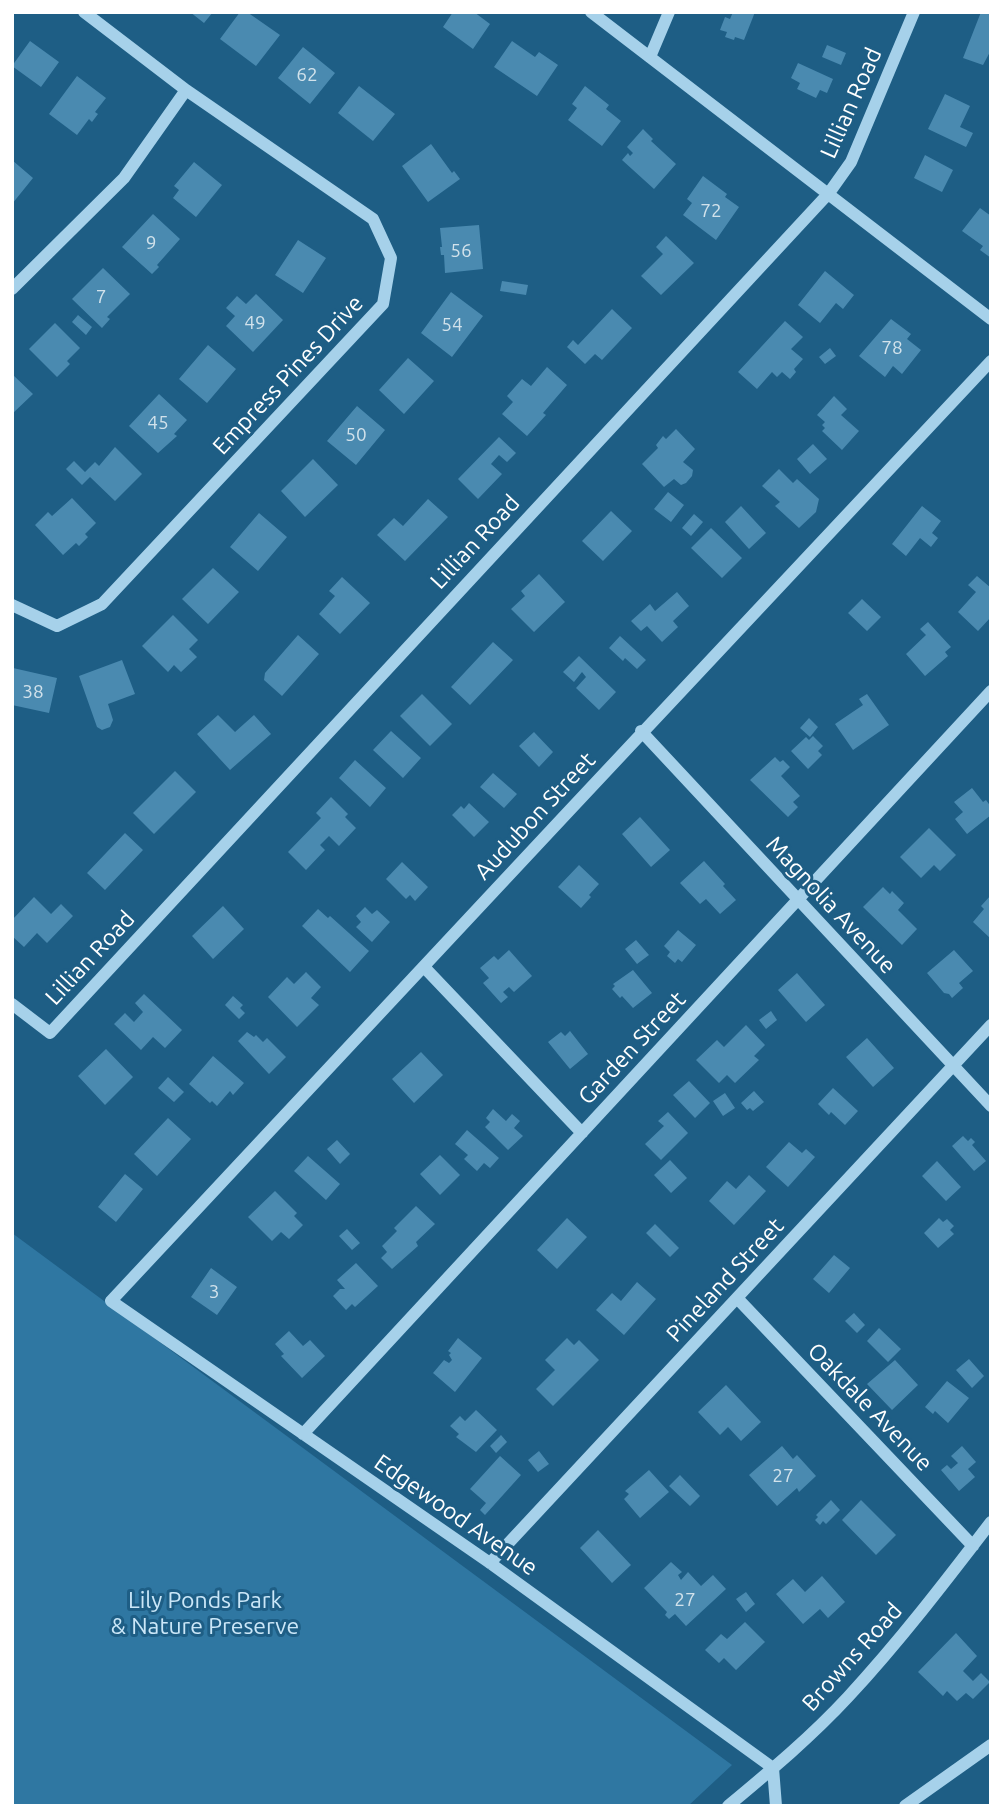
<!DOCTYPE html>
<style>
body{margin:0}
#map{position:relative;width:1003px;height:1818px;overflow:hidden;background:#1e5e85;font-family:Ubuntu,sans-serif}
canvas{display:block}
.frame{position:absolute;inset:0;border:14px solid #fff;pointer-events:none}
</style>
<div id="map">
<canvas width="1003" height="1818"></canvas>
<div class="frame"></div>
</div>
<script>
const ctx = document.querySelector('canvas').getContext('2d');
ctx.lineJoin = 'round';
function paint(path, color) { ctx.fillStyle = color; ctx.fill(path, 'evenodd'); }
function strokePath(path, color, width, dash) { ctx.strokeStyle = color; ctx.lineWidth = width; ctx.lineCap = dash ? 'butt' : 'round'; ctx.setLineDash(dash || []); ctx.stroke(path); }
function write(font, color, halo, rows, align = 'center') {
  ctx.font = font + ' Ubuntu,sans-serif'; ctx.lineWidth = 6; ctx.setLineDash([]); ctx.textBaseline = 'middle'; ctx.strokeStyle = halo; ctx.fillStyle = color; for (const [text, x, y, turn = 0] of rows) {
    ctx.save(); ctx.translate(x, y); ctx.rotate((+turn || 0) * Math.PI / 180); ctx.textAlign = isNaN(turn) ? turn : align; if (halo) ctx.strokeText(text, 0, 0); ctx.fillText(text, 0, 0); ctx.restore();
  }
}
const green = new Path2D(`
 M12 1233 732 1765 688 1806H12Z`);
const building = new Path2D(`
 M190 12H213L204 23Z
 M240 12H247L280 35 256 66 220 39Z
 M453 12H474L490 24 473 49 443 27Z
 M733 12H755L744 40 735 37 734 40 725 37 727 32 720 30 725 17 730 19Z
 M981 12 991 13V50L983 65 963 58Z
 M30 41 59 62 41 87 12 66Z
 M512 41 535 57 539 52 558 65 537 96 494 67Z
 M827 45 846 53 841 65 822 57Z
 M303 47 335 73 310 104 278 78Z
 M798 63 833 79 827 93 820 90 816 98 797 89 800 83 791 78Z
 M77 76 106 98 95 112 98 114 92 122 89 119 77 135 49 114Z
 M359 86 395 114 373 141 338 113Z
 M585 86 609 105 606 109 621 121 602 146 568 120 577 108 572 104Z
 M945 94 970 106 960 127 973 133 966 147 928 129Z
 M643 129 653 139 651 141 676 164 654 189 622 160 628 153 630 156 633 153 627 147Z
 M431 144 452 173 454 171 460 179 428 202 402 166Z
 M925 155 953 170 942 192 914 178Z
 M12 160 33 178 12 204Z
 M194 162 222 185 196 217 173 198 179 190 174 186Z
 M703 176 727 194 725 197 739 207 716 240 683 215 692 203 687 199Z
 M980 208 991 216 989 226 991 230V258L980 250 983 246 962 231Z
 M153 214 180 239 157 265 159 267 152 274 122 247Z
 M479 225 483 269 445 273 444 255H441L440 247H442L440 228Z
 M666 236 694 263 661 295 641 276 663 254 656 247Z
 M298 240 326 258 303 293 275 275Z
 M103 268 130 294 107 317 110 319 102 328 72 299Z
 M825 271 854 295 843 309 836 303 820 323 798 305Z
 M502 281 528 285 526 295 500 291Z
 M451 292 483 316 452 357 421 333Z
 M256 294 283 320 253 352 226 326 235 316 226 308 237 296 246 304Z
 M612 309 632 328 602 360 595 354 585 364 567 347 573 340 578 345Z
 M78 315 92 327 86 335 72 322Z
 M891 319 911 334 907 339 921 350 902 374 893 366 885 377 859 356Z
 M785 321 803 337 791 349 803 359 794 369 796 372 790 379 782 372 777 377 772 372 757 389 738 372Z
 M55 323 80 348 67 361 70 364 57 377 29 349Z
 M208 345 236 369 207 403 179 379Z
 M830 348 836 356 825 364 819 357Z
 M408 358 434 381 404 414 379 390Z
 M547 367 567 385 543 413 546 415 527 436 502 414 513 402 507 396 522 379 531 386Z
 M12 374 33 394 12 414Z
 M159 394 187 420 174 434 177 436 158 453 129 426Z
 M834 396 847 409 841 415 859 431 842 450 822 431 825 428 822 425 825 422 817 415Z
 M357 406 385 430 356 465 327 441Z
 M676 429 695 449 683 462 693 470 692 476 686 483 681 485 674 479 664 487 642 464 658 448 656 445 663 436 666 439Z
 M499 437 516 453 507 462 499 455 491 464 502 474 478 499 458 479Z
 M813 444 827 459 810 474 797 459Z
 M115 447 142 474 115 501 90 477 82 485 66 469 74 461 85 472 95 462 99 466Z
 M313 459 338 485 305 517 281 491Z
 M779 469 793 483 797 479 819 499 816 512 799 528 775 506 780 502 762 486Z
 M668 492 684 505 671 522 654 509Z
 M72 498 96 523 85 534 88 537 79 546 76 543 63 555 35 525 48 512 52 516Z
 M428 499 448 517 405 561 377 535 394 518 403 526Z
 M741 506 766 533 749 549 725 522Z
 M922 506 941 521 932 533 938 538 931 547 920 538 906 556 892 544Z
 M611 511 632 531 603 561 582 541Z
 M259 513 287 537 258 571 230 547Z
 M694 514 703 522 691 536 682 528Z
 M711 528 742 558 722 578 691 548Z
 M213 568 239 592 208 624 182 599Z
 M539 574 565 602 534 632 511 609 525 596 521 591Z
 M977 576 991 588V617L978 631 958 612 976 592 968 585Z
 M342 577 370 603 340 634 319 614 335 596 329 591Z
 M677 592 689 606 673 621 678 627 662 642 647 626 641 631 631 621 650 604 655 611Z
 M862 599 881 617 867 631 848 613Z
 M173 615 198 640 189 649 197 657 181 672 174 665 168 672 142 646Z
 M928 622 951 647 945 652 948 656 925 676 906 654 926 635 920 629Z
 M298 635 319 654 282 696 264 680 265 673Z
 M620 636 646 660 637 669 625 658 623 661 609 648Z
 M493 642 513 660 470 705 451 687Z
 M579 656 616 692 599 710 576 688 586 677 582 672 574 682 563 672Z
 M122 660 135 694 108 704 113 720 110 727 102 730 97 727 79 676Z
 M13 668 57 678 49 713 12 705Z
 M422 694 452 724 430 746 400 716Z
 M867 694 889 725 853 750 835 724 863 705 859 699Z
 M218 715 235 732 254 715 271 734 230 770 197 734Z
 M809 718 818 727 810 737 800 728Z
 M391 731 421 758 403 778 373 750Z
 M534 732 553 752 539 767 519 746Z
 M813 736 823 746 818 751 822 755 808 769 791 751 806 737 809 740Z
 M775 757 780 762 783 760 790 767 781 776 800 796 793 802 798 807 788 817 750 780Z
 M355 760 386 788 370 807 339 778Z
 M175 771 196 792 154 834 133 813Z
 M493 773 517 794 504 808 480 787Z
 M972 788 983 802 986 800 991 807V815L967 834 955 819 963 812 954 802Z
 M331 797 348 814 345 817 356 828 339 846 329 836 320 845 325 850 306 870 288 852 321 818 316 813Z
 M469 803 489 822 474 837 452 815 461 806 464 809Z
 M640 817 670 850 651 867 622 834Z
 M929 828 956 855 940 871 934 865 921 878 900 857Z
 M125 833 143 850 105 890 87 873Z
 M704 861 725 884 723 886 736 900 720 914 706 899 700 904 680 883Z
 M402 862 428 887 415 901 410 895 406 899 386 879Z
 M579 865 599 884 589 895 591 897 581 908 558 887Z
 M883 887 890 894 892 891 904 903 898 910 917 929 902 945 863 907Z
 M991 895V939L973 922 984 909 981 906Z
 M34 897 51 914 61 904 73 916 47 943 37 933 24 947 12 936V920Z
 M223 906 244 929 213 959 192 936Z
 M365 907 372 914 377 910 390 922 372 942 356 927 361 922 356 916Z
 M318 909 328 918 330 916 369 951 350 972 302 926Z
 M678 930 696 945 682 962 678 959 675 963 667 956 670 952 664 946Z
 M636 940 649 955 637 964 625 949Z
 M509 950 532 976 514 992 509 987 503 992 508 997 501 1003 483 983 489 978 480 968 494 956 498 960Z
 M954 950 973 971 959 983 963 988 952 998 949 994 944 993 927 973Z
 M633 970 652 993 633 1008 622 996 620 998 612 989 615 986 613 984Z
 M306 972 321 987 311 998 319 1005 297 1027 268 997 287 977 294 984Z
 M797 973 825 1005 806 1022 778 990Z
 M144 994 182 1030 165 1048 153 1037 141 1050 114 1024 125 1013 134 1022 143 1012 135 1003Z
 M233 996 243 1005 240 1008 245 1013 239 1019 225 1005Z
 M771 1011 777 1020 766 1029 759 1020Z
 M746 1025 765 1045 754 1056 759 1060 735 1083 727 1075 719 1083 696 1060 717 1040 724 1047Z
 M570 1031 588 1054 570 1069 548 1042 561 1032 565 1036Z
 M247 1032 254 1037 256 1035 263 1042 267 1038 286 1057 269 1074 238 1041Z
 M867 1038 894 1068 873 1087 846 1057Z
 M106 1049 133 1077 105 1105 78 1076Z
 M421 1052 443 1075 414 1103 392 1079Z
 M213 1056 244 1083 233 1095 230 1091 217 1106 212 1101 210 1103 189 1084Z
 M168 1077 184 1092 174 1102 158 1088Z
 M689 1081 710 1103 695 1118 673 1095Z
 M833 1088 858 1111 845 1125 831 1112 829 1115 818 1104Z
 M754 1091 764 1102 753 1111 750 1108 747 1110 741 1103Z
 M725 1093 735 1108 723 1116 713 1101Z
 M493 1109 506 1121 512 1114 520 1121 514 1128 523 1136 508 1150 485 1127 490 1122 486 1118Z
 M668 1112 688 1133 661 1160 645 1144 664 1126 658 1121Z
 M168 1118 191 1139 157 1176 134 1154Z
 M467 1130 499 1158 490 1168 484 1163 477 1171 464 1159 468 1155 455 1144Z
 M963 1136 968 1141 971 1138 975 1142 972 1145 986 1161 974 1171 952 1146Z
 M337 1140 350 1154 340 1164 327 1149Z
 M789 1142 802 1153 806 1149 815 1157 788 1187 766 1167Z
 M440 1155 460 1175 440 1195 420 1174Z
 M308 1156 340 1184 326 1200 294 1171Z
 M670 1160 687 1178 671 1193 654 1175Z
 M937 1161 961 1187 946 1201 922 1176Z
 M125 1174 143 1189 116 1222 98 1207Z
 M749 1175 766 1191 734 1225 709 1201 727 1181 736 1189Z
 M275 1191 297 1213 294 1216 303 1225 289 1239 281 1232 272 1241 248 1217Z
 M416 1206 435 1224 416 1242 418 1246 392 1269 381 1258 387 1252 382 1246 397 1231 394 1228Z
 M567 1218 587 1237 557 1269 537 1250Z
 M939 1218 943 1222 947 1219 954 1226 950 1230 954 1234 938 1248 924 1233Z
 M655 1224 679 1248 670 1257 646 1233Z
 M347 1229 360 1243 352 1250 339 1236Z
 M834 1255 850 1268 829 1293 813 1279Z
 M356 1263 378 1286 355 1307 352 1304 346 1310 333 1296 340 1289H345L337 1280Z
 M211 1268 237 1287 217 1315 191 1297Z
 M637 1282 656 1299 624 1335 596 1310 612 1293 621 1301Z
 M854 1313 865 1325 857 1333 845 1321Z
 M879 1328 901 1349 888 1362 867 1341Z
 M289 1331 303 1346 310 1340 325 1356 302 1378 281 1356 284 1354 275 1344Z
 M458 1338 482 1358 455 1392 433 1373 444 1360 449 1363 452 1360 449 1355 451 1353 448 1351Z
 M567 1338 574 1345 579 1340 599 1360 553 1406 536 1389 555 1370 545 1360Z
 M969 1359 984 1376 972 1388 956 1370Z
 M895 1360 918 1385 892 1410 867 1384Z
 M947 1381 969 1398 948 1423 935 1411 933 1414 925 1407Z
 M726 1385 761 1422 741 1441 728 1427 720 1435 698 1412Z
 M476 1410 497 1430 476 1452 456 1437 459 1434 450 1426 460 1416 465 1421Z
 M501 1435 507 1442 496 1453 490 1446Z
 M782 1446 793 1459 797 1455 816 1476 799 1492 797 1488 777 1506 749 1475Z
 M962 1446 976 1462 968 1469 975 1477 959 1491 941 1470 947 1465 951 1469 958 1463 951 1456Z
 M539 1451 549 1464 538 1472 528 1460Z
 M500 1456 521 1475 485 1515 480 1510 486 1503 470 1489Z
 M649 1470 669 1492 640 1518 624 1499 629 1494 625 1491Z
 M680 1475 700 1496 690 1506 669 1486Z
 M831 1500 840 1510 826 1524 823 1521 820 1525 815 1520 818 1517 816 1515Z
 M861 1500 896 1535 876 1555 842 1520Z
 M598 1530 631 1565 612 1583 580 1548Z
 M671 1562 682 1572 678 1575 681 1580 688 1572 701 1586 713 1575 726 1589 686 1626 675 1614 669 1619 665 1615 667 1612 644 1588Z
 M822 1576 845 1602 828 1618 820 1609 803 1624 776 1594 793 1579 805 1592Z
 M746 1592 755 1604 746 1612 736 1599Z
 M745 1622 765 1642 736 1670 724 1658 719 1663 705 1650 721 1634 727 1639Z
 M956 1633 977 1656 963 1671 973 1681 981 1673 990 1682 973 1699 966 1693 957 1701 947 1691 943 1696 918 1672Z`);
const minor = new Path2D(`
 M591 12 991 319
 M650 57 669 12
 M12 289 124 178 186 90
 M12 605 57 626 102 604 383 304 391 258 373 219 186 90 84 12
 M641 731 991 1106
 M424 967 582 1133
 M12 1004 50 1033 829 193 851 162 914 12
 M737 1298 973 1546
 M303 1434 991 691
 M490 1563 991 1025
 M728 1806C770 1771 811 1737 848 1697 899 1642 945 1582 991 1522
 M776 1806 773 1768 490 1563 111 1301C405 988 696 673 991 361
 M905 1806 991 1745`);
const numberNames = [
 ["62",307,75],
 ["72",711,211],
 ["9",151,243],
 ["56",461,251],
 ["7",101,297],
 ["49",255,323],
 ["54",452,325],
 ["78",892,348],
 ["45",158,423],
 ["50",356,435],
 ["38",33,692],
 ["3",214,1292],
 ["27",783,1476],
 ["27",685,1600]
];
const streetNames = [
 ["Lillian Road",851,103,-66],
 ["Empress Pines Drive",288,375,-47],
 ["Lillian Road",475,542,-47],
 ["Audubon Street",535,816,-47],
 ["Magnolia Avenue",831,905,47],
 ["Lillian Road",90,958,-47],
 ["Garden Street",632,1048,-47],
 ["Pineland Street",725,1280,-47],
 ["Oakdale Avenue",870,1407,46],
 ["Edgewood Avenue",456,1515,35],
 ["Browns Road",852,1657,-48]
];
const parkNames = [
 ["Lily Ponds Park",205,1600],
 ["& Nature Preserve",205,1626]
];
paint(green, '#2f77a2');
paint(building, '#4a8ab0');
strokePath(minor, '#a6d1ea', 12);
write('19px', '#d2e2eb', null, numberNames);
write('23px', '#fff', '#1e5e85', streetNames);
write('23px', '#cbe7f8', '#1e5e85', parkNames);
</script>
